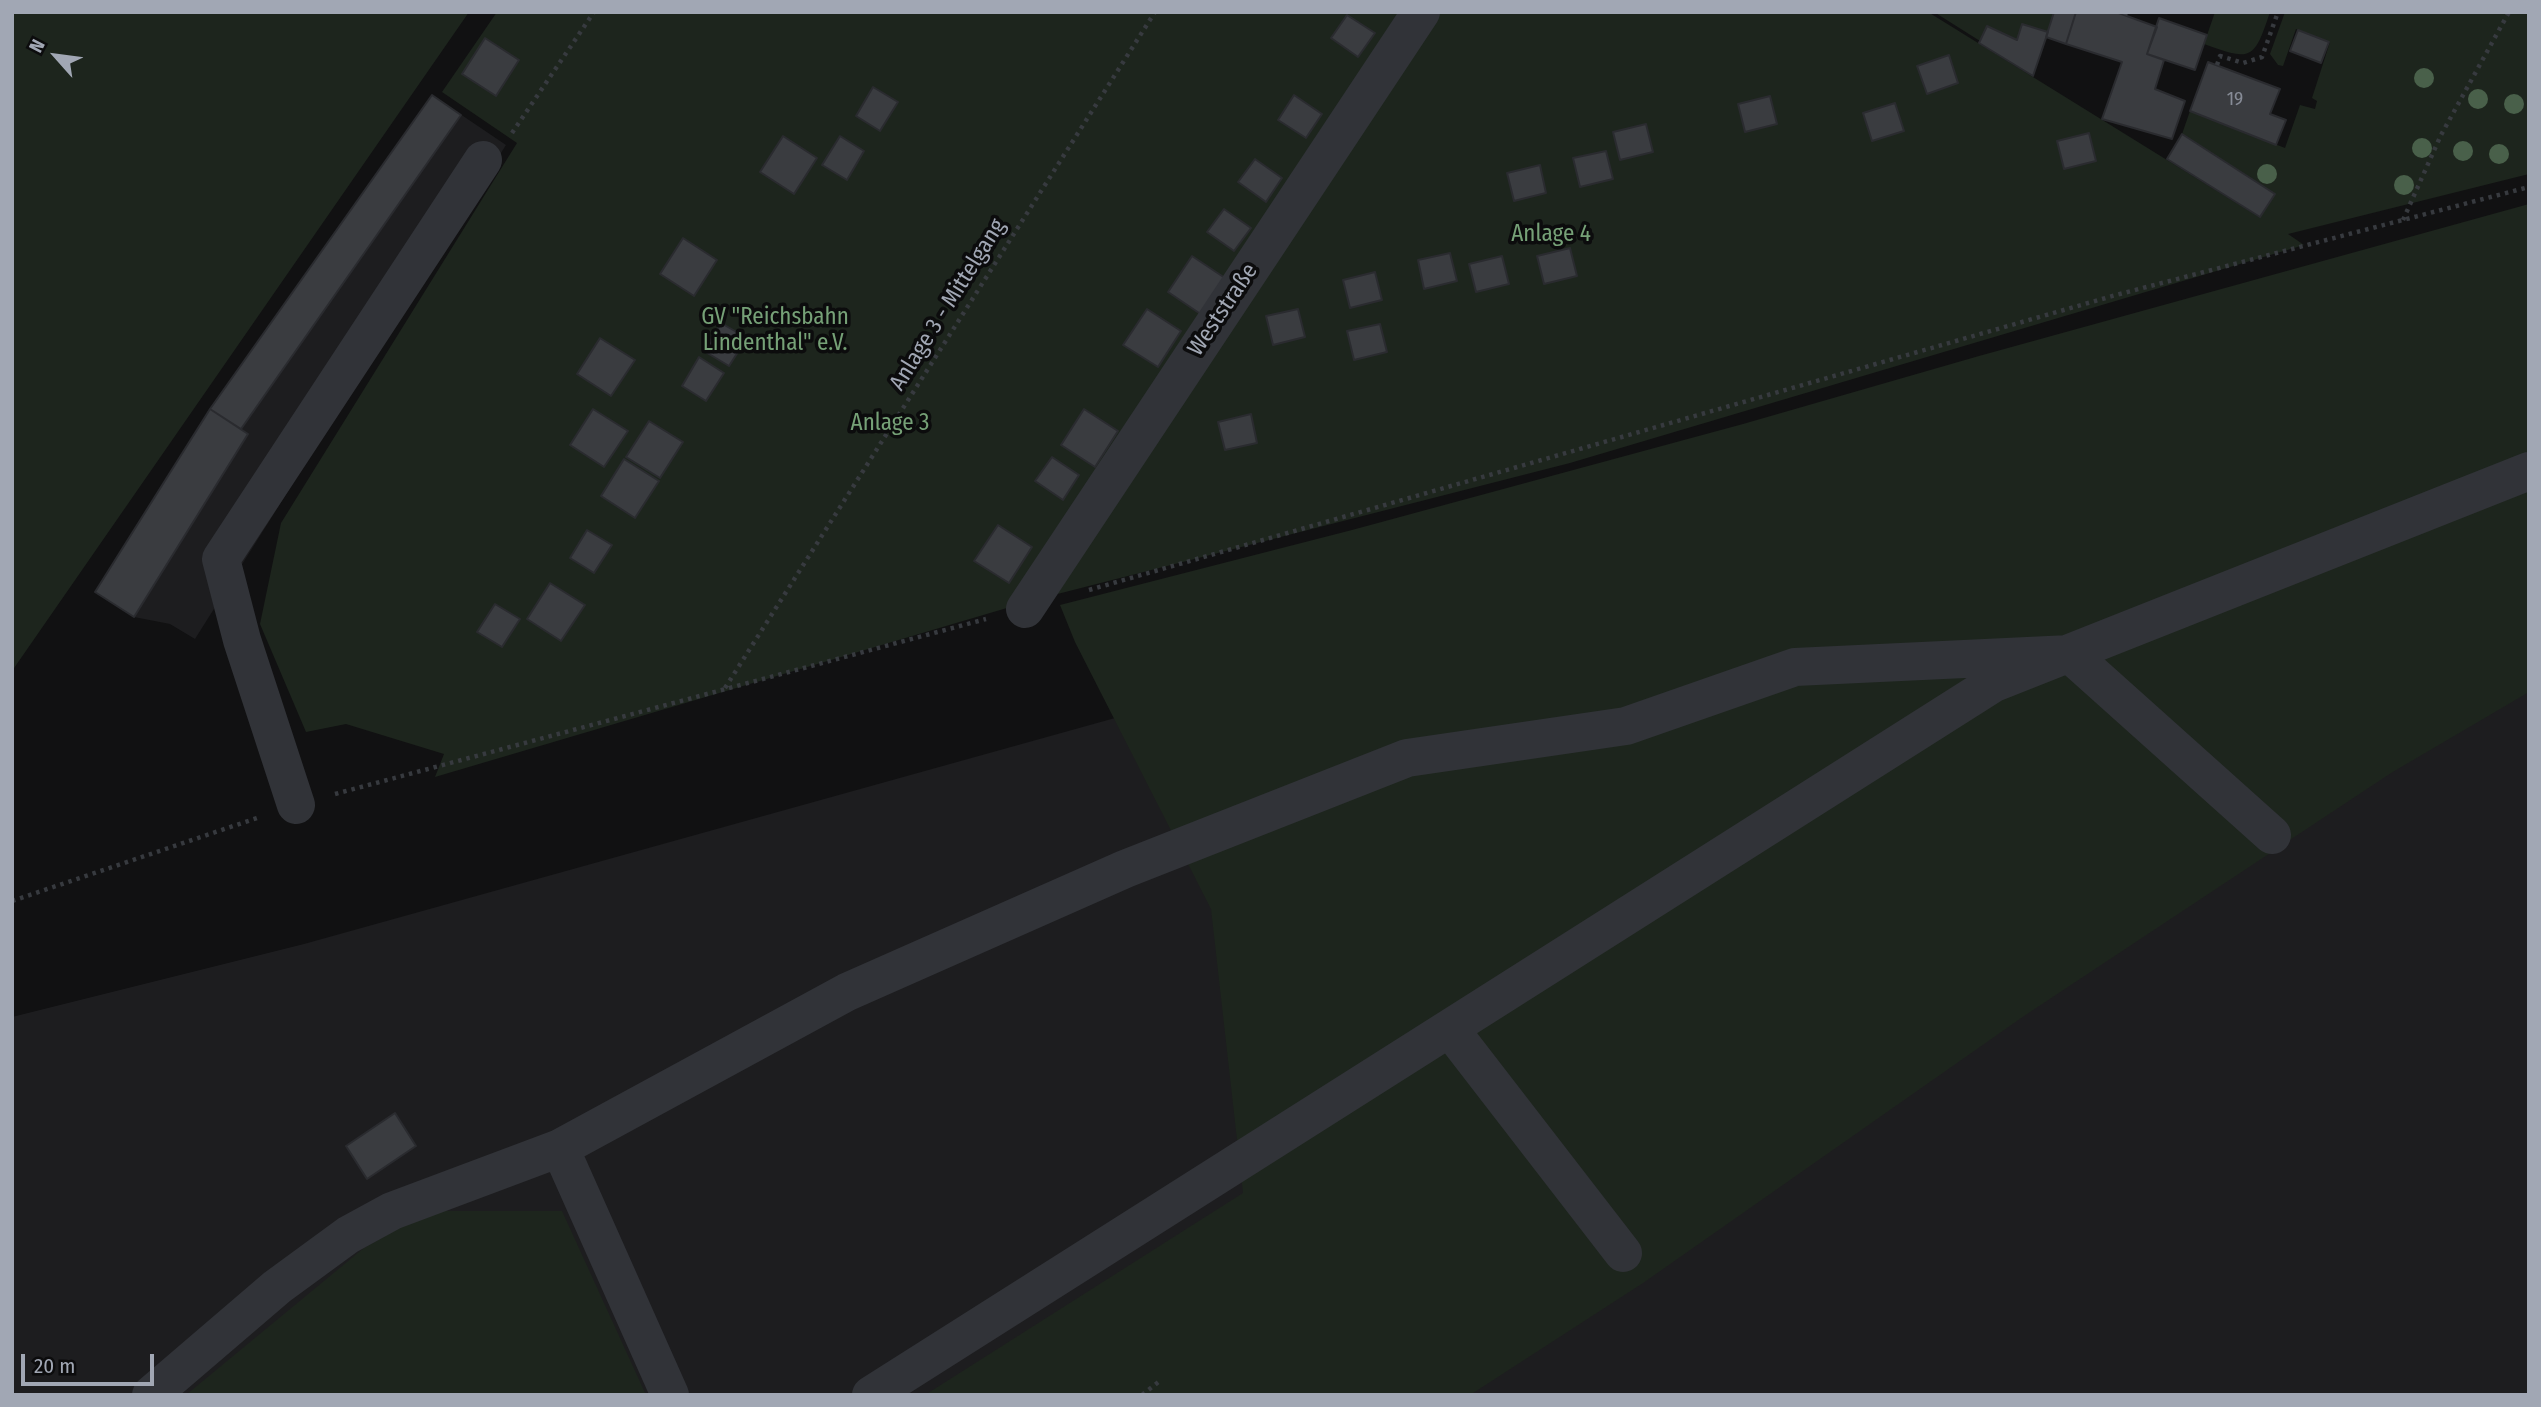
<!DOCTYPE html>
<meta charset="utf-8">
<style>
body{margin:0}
#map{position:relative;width:2541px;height:1407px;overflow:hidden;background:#111112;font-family:"Fira Sans Condensed",sans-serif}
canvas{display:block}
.frame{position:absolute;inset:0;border:14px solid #a1a7b4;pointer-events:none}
.north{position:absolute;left:21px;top:21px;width:70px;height:70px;-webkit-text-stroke:5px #0c0c0d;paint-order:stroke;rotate:298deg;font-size:19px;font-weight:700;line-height:28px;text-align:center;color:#a1a7b4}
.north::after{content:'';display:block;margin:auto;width:24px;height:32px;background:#a1a7b4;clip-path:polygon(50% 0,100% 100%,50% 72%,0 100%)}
.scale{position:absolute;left:21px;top:1354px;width:133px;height:32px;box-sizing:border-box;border:4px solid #a1a7b4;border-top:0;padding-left:9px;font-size:21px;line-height:24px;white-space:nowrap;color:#a1a7b4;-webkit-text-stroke:5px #0c0c0d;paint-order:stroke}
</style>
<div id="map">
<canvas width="2541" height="1407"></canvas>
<div class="frame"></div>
<div class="north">N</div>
<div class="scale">20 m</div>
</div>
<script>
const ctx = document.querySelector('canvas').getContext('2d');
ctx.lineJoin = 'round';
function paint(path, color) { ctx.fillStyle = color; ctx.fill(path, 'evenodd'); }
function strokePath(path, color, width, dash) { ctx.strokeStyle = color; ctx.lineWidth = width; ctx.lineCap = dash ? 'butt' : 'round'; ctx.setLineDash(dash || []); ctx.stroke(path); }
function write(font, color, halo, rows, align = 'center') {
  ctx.font = font + ' "Fira Sans Condensed",sans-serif'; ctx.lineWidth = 7; ctx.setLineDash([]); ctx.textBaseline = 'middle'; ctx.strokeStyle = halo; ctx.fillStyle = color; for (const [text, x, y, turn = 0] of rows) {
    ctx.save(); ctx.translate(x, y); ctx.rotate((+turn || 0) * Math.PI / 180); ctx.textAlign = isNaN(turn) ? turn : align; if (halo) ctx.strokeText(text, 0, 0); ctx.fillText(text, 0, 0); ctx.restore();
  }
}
const built = new Path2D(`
 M432 95 506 145 195 639 170 624 134 617 95 592 210 409Z
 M2529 313V1395H12V1017L304 944 1700 555Z`);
const green = new Path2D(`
 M12 12H469L12 671Z
 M497 12H1928L2259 217 2275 194 2182 134 2190 111 2285 148 2300 105 2315 109 2317 101 2312 98 2330 42 2296 29 2283 66 2278 65 2270 54 2285 12H2529V174L2288 234 2304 245 1570 463 1034 600 435 777 444 754 346 724 306 732 260 624 281 523 517 143 442 92Z
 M1934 12H2054L2048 32 2022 24 2017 40 1980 41Z
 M2215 12H2270C2254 61 2251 61 2204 44Z
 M2529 204V692L2391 773 2024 1016 1643 1283 1470 1395H925L1243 1193 1211 909 1075 642 1060 605 1352 530 1743 424 1979 356Z
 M429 1211H562L646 1395H186L364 1248Z`);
const building = new Path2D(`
 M2054 12H2076L2066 44 2046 37Z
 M2076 12H2116L2157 27 2147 54 2164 60 2155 89 2185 101 2172 139 2102 119 2122 62 2066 44Z
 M1347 15 1375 33 1358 57 1331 38Z
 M2159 18 2207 35 2195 70 2147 54Z
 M2022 24 2048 32 2033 76 1979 43 1987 26 2017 40Z
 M2298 30 2329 42 2321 63 2290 51Z
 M485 38 519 60 496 96 462 74Z
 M1949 55 1958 83 1927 94 1917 66Z
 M2208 62 2280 89 2270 114 2286 120 2276 145 2190 111Z
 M873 87 898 102 880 131 856 116Z
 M432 95 461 115 241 429 210 409Z
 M1294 95 1322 114 1306 138 1278 120Z
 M1770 96 1777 124 1745 132 1738 104Z
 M1895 103 1904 131 1872 141 1863 113Z
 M1646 124 1653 152 1620 160 1613 132Z
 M2089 133 2096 161 2064 169 2057 141Z
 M2182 134 2275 194 2260 217 2167 159Z
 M783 136 817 158 794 194 760 172Z
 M840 136 864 151 847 180 822 165Z
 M1606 151 1613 179 1580 187 1573 158Z
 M1255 159 1282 178 1266 202 1238 182Z
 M1540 165 1546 193 1514 201 1507 173Z
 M1224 209 1251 228 1234 251 1207 232Z
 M683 238 717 260 694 296 660 274Z
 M1570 248 1577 276 1544 284 1537 256Z
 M1450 253 1457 281 1424 289 1418 260Z
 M1192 256 1225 278 1202 315 1168 292Z
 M1502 256 1509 284 1476 292 1469 264Z
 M1375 272 1382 300 1350 308 1343 280Z
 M1147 309 1181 331 1158 367 1123 345Z
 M1298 309 1305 337 1273 345 1266 316Z
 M721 323 747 338 729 366 704 351Z
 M1380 324 1387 352 1354 360 1347 331Z
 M600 338 635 360 611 396 577 374Z
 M699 357 724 373 706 401 682 386Z
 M210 409 248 434 134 617 95 592Z
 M593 409 628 431 604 467 570 445Z
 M1084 409 1118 431 1095 467 1061 445Z
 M1251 414 1257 443 1225 450 1218 422Z
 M649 421 683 442 660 478 626 457Z
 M1052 457 1079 475 1063 500 1035 481Z
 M624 459 659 481 635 518 601 496Z
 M998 525 1032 547 1009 583 974 561Z
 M587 530 612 545 594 573 570 558Z
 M550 583 585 605 561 641 527 619Z
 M495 604 520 619 502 647 477 632Z
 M395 1113 416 1146 367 1179 346 1146Z`);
const path = new Path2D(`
 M2125 15 2126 12
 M2217 65 2220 56 2243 63 2262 57 2278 12
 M512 133 594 12
 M2403 220 2441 135 2509 12
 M1089 590 2116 295 2529 187
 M725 688 1155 12
 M335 794 986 619
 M12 901 257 818
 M1142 1395 1161 1380`);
const minor = new Path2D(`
 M1025 609 1421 12
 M296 805 242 640 221 559 483 160
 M1450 1029 1623 1253
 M560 1148 670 1395
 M151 1395 277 1287 348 1235 392 1211 560 1148 847 992 1125 869 1407 758 1626 726 1795 667 2070 654 2272 835
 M871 1395 1994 683 2529 471`);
const trees = [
 [2424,78],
 [2478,99],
 [2514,104],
 [2422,148],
 [2463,151],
 [2499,154],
 [2267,174],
 [2404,185]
];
const numberNames = [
 ["19",2235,100]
];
const parkNames = [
 ["Anlage 4",1551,235],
 ["GV \"Reichsbahn",775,318],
 ["Lindenthal\" e.V.",775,344],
 ["Anlage 3",890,424]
];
const streetNames = [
 ["Anlage 3 - Mittelgang",948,305,-58],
 ["Weststraße",1223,310,-56]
];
paint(built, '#1d1d1f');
paint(green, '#1d251d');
paint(building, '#3a3c40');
strokePath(building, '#2a2b2f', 2);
strokePath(path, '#373a3f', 4.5, [3.5, 5]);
strokePath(minor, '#313338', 38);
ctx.fillStyle = '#49604a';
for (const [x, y] of trees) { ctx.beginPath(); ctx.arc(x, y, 10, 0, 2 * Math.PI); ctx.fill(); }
write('19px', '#878c97', null, numberNames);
write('23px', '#76a177', '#0c0c0d', parkNames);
write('23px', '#a1a7b4', '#0c0c0d', streetNames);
</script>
